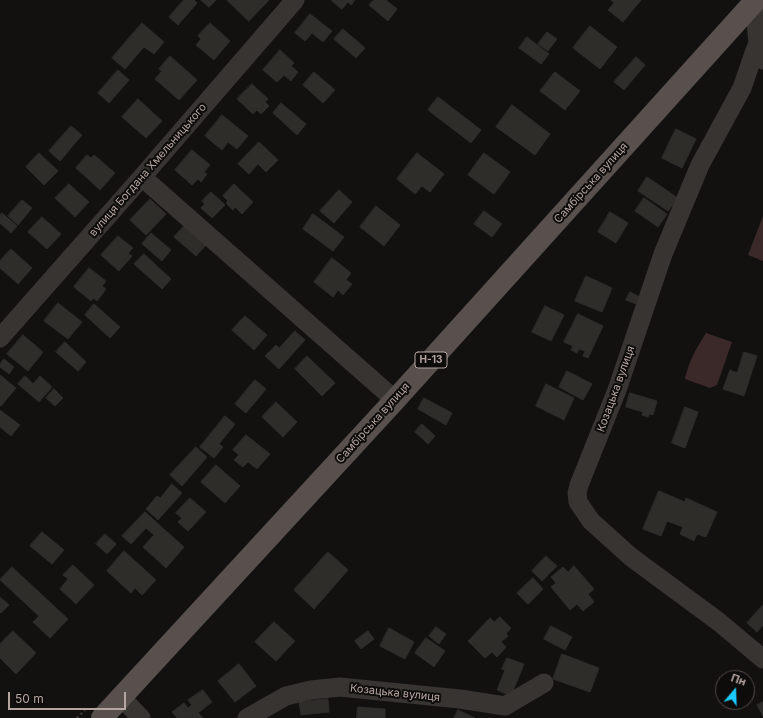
<!DOCTYPE html>
<meta charset="utf-8">
<style>
body{margin:0}
#map{position:relative;width:763px;height:718px;overflow:hidden;background:#121110;font-family:Inter,sans-serif}
canvas{display:block}
.north{position:absolute;left:715px;top:670px;width:40px;height:40px;box-sizing:border-box;background:#0d0c0b;border:1px solid #504947;border-radius:50%;rotate:19deg;font-size:11px;font-weight:700;line-height:16px;text-align:center;color:#b4a5a0}
.north::after{content:'';display:block;margin:auto;width:14px;height:18px;background:#1bcbff;clip-path:polygon(50% 0,100% 100%,50% 72%,0 100%)}
.scale{position:absolute;left:8px;top:692px;width:118px;height:18px;box-sizing:border-box;border:2px solid #b4a5a0;border-top:0;padding-left:5px;font-size:12px;line-height:14px;white-space:nowrap;color:#b4a5a0;-webkit-text-stroke:3px #0d0c0b;paint-order:stroke}
</style>
<div id="map">
<canvas width="763" height="718"></canvas>
<div class="north">Пн</div>
<div class="scale">50 m</div>
</div>
<script>
const ctx = document.querySelector('canvas').getContext('2d');
ctx.lineJoin = 'round';
function paint(path, color) { ctx.fillStyle = color; ctx.fill(path, 'evenodd'); }
function strokePath(path, color, width, dash) { ctx.strokeStyle = color; ctx.lineWidth = width; ctx.lineCap = dash ? 'butt' : 'round'; ctx.setLineDash(dash || []); ctx.stroke(path); }
function write(font, color, halo, rows, align = 'center') {
  ctx.font = font + ' Inter,sans-serif'; ctx.lineWidth = 4; ctx.setLineDash([]); ctx.textBaseline = 'middle'; ctx.strokeStyle = halo; ctx.fillStyle = color; for (const [text, x, y, turn = 0] of rows) {
    ctx.save(); ctx.translate(x, y); ctx.rotate((+turn || 0) * Math.PI / 180); ctx.textAlign = isNaN(turn) ? turn : align; if (halo) ctx.strokeText(text, 0, 0); ctx.fillText(text, 0, 0); ctx.restore();
  }
}
const water = new Path2D(`
 M763 216V261L748 255Z
 M706 333 732 342 717 385 710 388 685 379C689 360 696 349 706 333Z`);
const building = new Path2D(`
 M184 0H194L197 3 178 25 169 17Z
 M201 0H216L209 7Z
 M227 0H269L249 21Z
 M331 0H355L351 5 348 2 342 9Z
 M374 0H386L397 9 388 21 369 5Z
 M611 0H641L623 22 608 10 614 3Z
 M310 14 332 31 323 42 312 33 305 41 295 33Z
 M142 23 164 42 154 54 144 47 125 69 112 58Z
 M210 23 230 41 214 60 196 45 201 39 198 36Z
 M590 26 617 47 600 69 573 48Z
 M343 29 365 48 356 58 334 39Z
 M547 32 557 39 548 51 538 44Z
 M527 37 549 54 541 64 519 48Z
 M280 50 294 63 291 66 298 72 291 81 284 75 277 82 263 70Z
 M170 56 197 80 179 100 155 79 162 71 159 69Z
 M636 57 645 65 624 90 614 82Z
 M118 70 129 80 109 103 98 93Z
 M314 72 335 90 323 103 303 85Z
 M555 72 580 91 565 110 540 91Z
 M252 84 268 99 265 102 269 106 261 114 257 110 253 114 237 99Z
 M438 97 481 130 471 143 428 110Z
 M138 99 162 121 146 138 122 117Z
 M281 103 306 124 297 135 273 113Z
 M512 105 550 134 535 155 496 127Z
 M222 115 248 136 237 149 228 142 222 150 205 136Z
 M71 126 82 135 60 161 49 151Z
 M676 129 696 139 682 168 662 158Z
 M259 142 278 160 266 172 258 164 249 174 238 164Z
 M192 150 210 165 204 172 207 174 201 182 198 179 192 185 175 170Z
 M39 153 58 171 44 185 26 167Z
 M417 153 444 174 430 192 422 186 415 194 397 179Z
 M484 153 510 172 494 194 468 175Z
 M87 155 91 158 94 155 115 173 100 190 76 168Z
 M647 177 678 198 668 211 638 191Z
 M69 184 89 202 75 217 55 198Z
 M234 184 253 202 242 214 235 207 233 210 226 203 228 201 223 196Z
 M339 190 352 202 334 223 320 211Z
 M211 192 225 205 212 218 201 208 205 204 202 201Z
 M644 198 667 214 658 227 635 211Z
 M150 199 166 214 146 235 130 220Z
 M22 200 32 208 18 225 8 216Z
 M376 206 400 225 384 246 360 227Z
 M484 211 502 224 492 237 474 224Z
 M610 212 628 223 616 243 598 232Z
 M2 213 17 226 11 233 0 223V216Z
 M313 214 344 237 333 251 303 229Z
 M42 217 61 234 47 249 28 232Z
 M185 225 206 245 196 256 174 237Z
 M151 233 171 250 162 261 142 244Z
 M118 236 133 248 128 253 132 256 119 271 101 255Z
 M11 249 32 268 18 284 0 268V261Z
 M144 254 171 279 162 289 134 264Z
 M332 258 351 273 346 280 352 284 343 295 338 290 333 297 314 282Z
 M89 268 106 281 102 286 106 289 97 301 93 298 91 301 74 287Z
 M586 276 612 288 602 312 575 301Z
 M630 292 642 298 639 305 626 300Z
 M58 303 82 322 68 339 44 321Z
 M94 304 120 327 110 338 85 315Z
 M545 306 564 315 551 341 532 332Z
 M578 314 603 326 588 358 583 356 585 351 579 349 577 353 571 350 573 346 564 342Z
 M245 316 267 335 254 350 232 330Z
 M295 331 305 340 279 369 265 356 276 345 279 348Z
 M23 335 43 352 28 371 7 354Z
 M65 342 86 362 78 371 56 352Z
 M744 352 757 356 744 396 723 389 730 370 737 373Z
 M307 356 335 383 322 396 295 369Z
 M4 359 14 367 9 374 0 367V364Z
 M567 371 592 384 583 400 559 387Z
 M0 375 16 388 1 406 0 405Z
 M25 376 33 384 40 376 52 387 39 402 18 384Z
 M255 380 266 389 246 413 235 404Z
 M546 384 574 398 564 420 536 406Z
 M54 389 63 398 55 406 46 398Z
 M630 393 657 401 653 415 649 414 648 417 642 415 643 412 626 407Z
 M424 398 452 413 446 425 418 409Z
 M276 402 297 422 283 437 262 417Z
 M685 407 698 412 685 448 672 443Z
 M0 410 20 425 11 436 0 427Z
 M225 416 235 424 219 444 223 447 214 458 200 447Z
 M422 424 435 436 428 444 415 432Z
 M246 435 270 454 257 469 248 462 243 467 234 460 239 455 233 450Z
 M196 447 207 457 182 486 170 475Z
 M216 465 240 486 225 503 201 482Z
 M172 484 182 493 158 520 146 509 157 496 160 498Z
 M659 491 685 502 686 498 717 512 706 537 697 534 694 541 680 534 683 527 667 521 661 536 643 529Z
 M190 498 206 512 188 531 178 522 182 518 176 513Z
 M145 512 184 547 166 568 143 547 154 535 146 528 131 544 122 536Z
 M42 532 64 550 52 564 30 546Z
 M105 534 116 544 107 554 96 544Z
 M124 551 156 580 142 595 135 588 131 593 107 571Z
 M328 552 348 570 314 609 294 590Z
 M546 556 557 566 542 581 532 571Z
 M73 565 94 585 76 604 60 589 68 579 63 575Z
 M574 566 594 589 588 594 594 602 583 611 577 604 570 610 551 587 556 583 551 577 563 567 568 572Z
 M12 567 68 619 50 638 33 622 39 616 0 580Z
 M533 578 543 589 528 604 517 593Z
 M0 597 9 605 1 613 0 612Z
 M763 605V625L757 632 747 623Z
 M500 617 511 628 506 634 508 636 501 642 506 647 497 657 492 652 485 658 468 641 490 618 494 622Z
 M274 622 295 641 276 661 255 642Z
 M551 626 572 637 565 650 544 639Z
 M436 627 446 634 439 644 429 636Z
 M389 628 414 642 405 659 380 646Z
 M13 631 36 653 16 674 0 658V644Z
 M368 631 374 639 361 649 355 641Z
 M426 638 445 651 434 667 415 653Z
 M562 654 599 668 590 692 553 679Z
 M507 658 524 664 511 696 497 690 505 670 502 669Z
 M239 664 256 686 235 702 218 681Z
 M203 690 212 702 198 713 203 718H177L172 712 184 703 188 708 192 705 188 700Z
 M328 699 329 712 301 715 299 702Z
 M763 702V716L757 705Z
 M358 707 385 709V718H357Z
 M458 710 475 718H454Z`);
const path = new Path2D(`
 M77 718 85 710`);
const street = new Path2D(`
 M754 2 758 43 754 53 763 60
 M754 53 742 88 700 165 663 254 617 390 579 485 577 493 578 502 591 521 631 557 719 622 763 659
 M142 177 395 400
 M0 338 142 177 295 0
 M121 697 141 718
 M247 718 286 696 311 690 340 687 460 699 505 706 544 683`);
const primary = new Path2D(`
 M102 718 395 400 756 0`);
const shields = [
 [431,360,32]
];
const shieldNames = [
 ["Н-13",431,360]
];
const streetNames = [
 ["вулиця Богдана Хмельницького",148,170,-49],
 ["Самбірська вулиця",591,183,-48],
 ["Козацька вулиця",616,389,-70],
 ["Самбірська вулиця",373,423,-48],
 ["Козацька вулиця",395,693,6]
];
paint(water, '#3b2929');
paint(building, '#2f2d2a');
strokePath(building, '#2e2c2a', 1);
strokePath(path, '#3e3937', 2.5, [2, 3]);
strokePath(street, '#373431', 19);
strokePath(primary, '#57504d', 22);
for (const [x, y, w] of shields) { const box = new Path2D(); box.roundRect(x - w / 2, y - 8, w, 16, 3); ctx.fillStyle = '#0d0c0b'; ctx.fill(box); strokePath(box, '#b4a5a0', 1); }
write('bold 10px', '#b4a5a0', null, shieldNames);
write('11px', '#b4a5a0', '#0d0c0b', streetNames);
</script>
